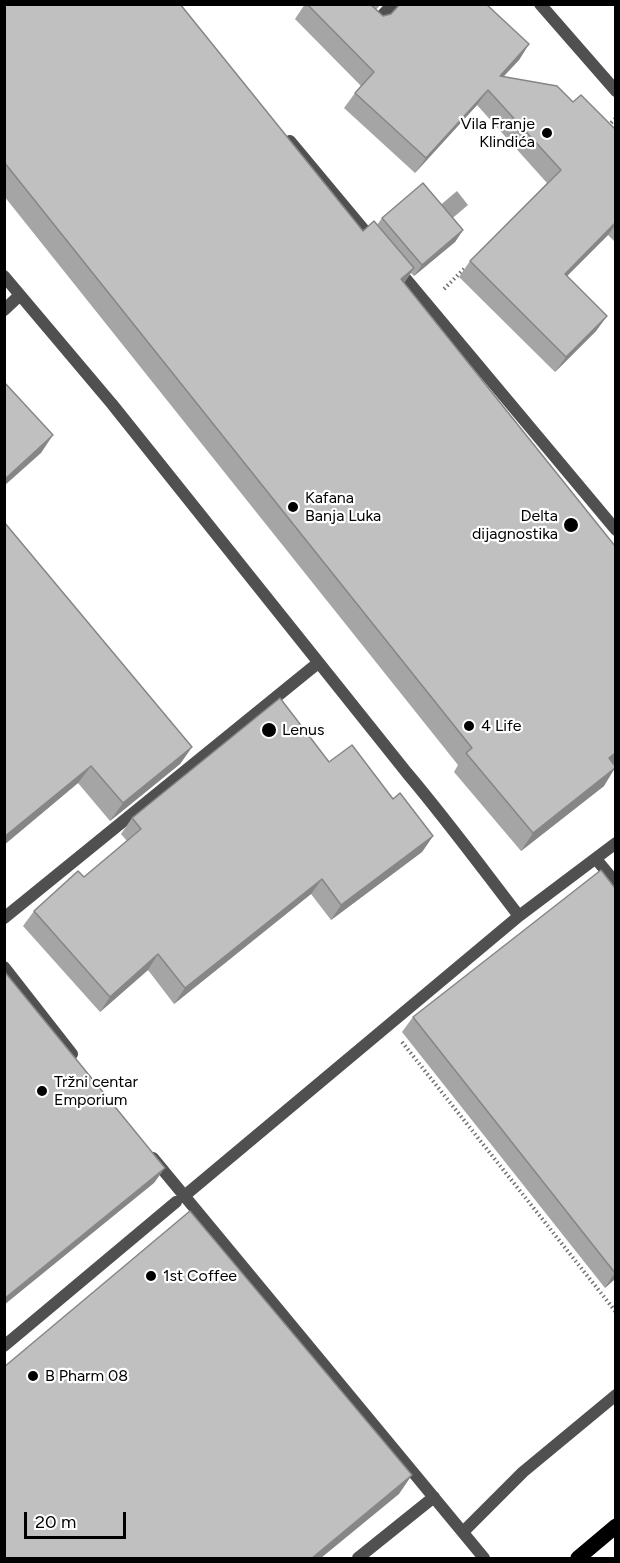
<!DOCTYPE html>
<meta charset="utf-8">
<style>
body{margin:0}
#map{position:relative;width:620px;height:1563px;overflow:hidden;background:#fff;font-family:Figtree,sans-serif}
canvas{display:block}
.frame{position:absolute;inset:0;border:6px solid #000;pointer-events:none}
.scale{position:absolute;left:24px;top:1512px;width:102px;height:27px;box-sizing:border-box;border:3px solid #000;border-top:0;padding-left:8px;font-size:18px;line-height:21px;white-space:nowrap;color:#000;-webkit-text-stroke:4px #fff;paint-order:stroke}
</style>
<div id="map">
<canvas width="620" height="1563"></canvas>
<div class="frame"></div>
<div class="scale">20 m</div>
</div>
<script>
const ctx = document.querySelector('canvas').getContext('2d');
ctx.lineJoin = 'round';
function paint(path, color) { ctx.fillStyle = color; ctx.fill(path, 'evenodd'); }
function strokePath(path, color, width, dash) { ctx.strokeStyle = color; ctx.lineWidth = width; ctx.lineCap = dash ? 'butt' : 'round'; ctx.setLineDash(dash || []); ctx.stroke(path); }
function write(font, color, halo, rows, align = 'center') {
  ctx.font = font + ' Figtree,sans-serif'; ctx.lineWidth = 4.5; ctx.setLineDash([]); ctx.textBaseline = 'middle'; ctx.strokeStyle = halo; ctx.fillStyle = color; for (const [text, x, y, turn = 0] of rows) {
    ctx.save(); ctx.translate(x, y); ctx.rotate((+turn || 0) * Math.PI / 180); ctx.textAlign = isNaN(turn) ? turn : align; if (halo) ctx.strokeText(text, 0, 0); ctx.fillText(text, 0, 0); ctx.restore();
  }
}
const water = new Path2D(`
 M457 191 468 205 442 227 431 213Z`);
const path = new Path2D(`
 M608 126 616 118
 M444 289 466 267
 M402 1042 616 1312`);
const service = new Path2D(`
 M354 4 374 24 393 4
 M290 141 375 243
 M396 267 616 530
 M4 276 112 404 407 773C446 819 482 868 519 916L183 1197
 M4 310 20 295
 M596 859 616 883
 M519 916 616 843
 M4 918 318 663
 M4 967 72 1054
 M153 1158 484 1558
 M463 1532 523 1472 616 1395
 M358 1558 434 1497`);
const pedestrian = new Path2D(`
 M4 1346 176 1202`);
const minor = new Path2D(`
 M540 4 616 91`);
const primary = new Path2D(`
 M578 1558 616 1526`);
const wall = new Path2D(`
 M4 4 363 231 377 225 382 218 463 230 455 242 414 276 411 273 404 283 613 763 604 786 521 851 454 772 458 765 4 196Z
 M305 4H381L376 10 383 16 529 44 519 60 503 77 573 102 615 129V242L608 235 567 276 607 316 596 331 555 372 459 277 470 261 547 183 477 105 415 173 344 108 355 93 361 86 295 19Z
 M4 522 192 747 180 764 110 821 78 783 4 845Z
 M329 762 393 799 433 836 422 852 331 920 311 894 174 1004 148 970 100 1012 23 926 34 911 84 877 127 841 121 834 132 818Z
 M615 888V1279L605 1288 402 1032 413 1017Z`);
const shadedWall = new Path2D(`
 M529 44 519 60 489 92 500 76Z
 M488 90 477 105 415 173 426 158Z
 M615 223V225L608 235 554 289 565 274Z
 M463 230 455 242 414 276 422 265Z
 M414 268 401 287V279Z
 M607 316 596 331 555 372 566 357Z
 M53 435 41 453 4 486V480Z
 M192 747 180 764 110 821 123 803Z
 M615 753V762L597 777 609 758Z
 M91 766 78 783 4 845V837Z
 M615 768 604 786 521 851 533 833Z
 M433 836 422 852 331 920 341 905Z
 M322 879 311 894 174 1004 185 988Z
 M158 954 148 970 100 1012 110 997Z
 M165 1168 154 1183 4 1305V1299Z
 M615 1272V1279L605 1288Z
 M412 1475 399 1494 321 1558H312Z`);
const building = new Path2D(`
 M4 4H180L363 231 374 221 414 268 401 279 615 546V753L609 758 615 766V768L533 833 466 753 472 748 4 162Z
 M307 4H370L383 16 391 14 400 4H486L529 44 500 76 557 86 573 102 581 95 615 129V223L565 274 607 316 566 357 470 261 561 170 488 90 426 158 355 93 374 72Z
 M423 183 463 230 422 265 382 218Z
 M4 382 53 435 4 480Z
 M4 522 192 747 123 803 91 766 4 837Z
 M280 698 329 762 352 745 393 799 400 793 433 836 341 905 322 879 185 988 158 954 110 997 34 911 78 871 84 877 141 829 132 818Z
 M601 870 615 888V1273L413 1017Z
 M4 971 165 1168 4 1299Z
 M190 1211 412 1475 312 1558H4V1367Z`);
const markers = [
 [547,133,6,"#000"],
 [293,507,6,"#000"],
 [571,525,8,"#000"],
 [469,726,6,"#000"],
 [269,730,8,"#000"],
 [42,1091,6,"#000"],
 [151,1276,6,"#000"],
 [33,1376,6,"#000"]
];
const poiNames = [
 ["Vila Franje",535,124,"right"],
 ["Klindića",535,142,"right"],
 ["Kafana",305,498],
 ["Banja Luka",305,516],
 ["Delta",558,516,"right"],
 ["dijagnostika",558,534,"right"],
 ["4 Life",481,726],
 ["Lenus",282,730],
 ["Tržni centar",54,1082],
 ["Emporium",54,1100],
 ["1st Coffee",163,1276],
 ["B Pharm 08",45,1376]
];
paint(water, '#9e9e9e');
strokePath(path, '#727272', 4, [1.5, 3]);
strokePath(service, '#505050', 12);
strokePath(pedestrian, '#505050', 12);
strokePath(minor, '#505050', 12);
strokePath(primary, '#000', 15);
paint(wall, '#a5a5a5');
paint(shadedWall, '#868686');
paint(building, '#c0c0c0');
strokePath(building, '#868686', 1.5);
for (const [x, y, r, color] of markers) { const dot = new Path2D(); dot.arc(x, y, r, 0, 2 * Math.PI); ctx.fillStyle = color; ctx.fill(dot); strokePath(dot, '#fff', 2); }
write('16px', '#000', '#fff', poiNames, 'left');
</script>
